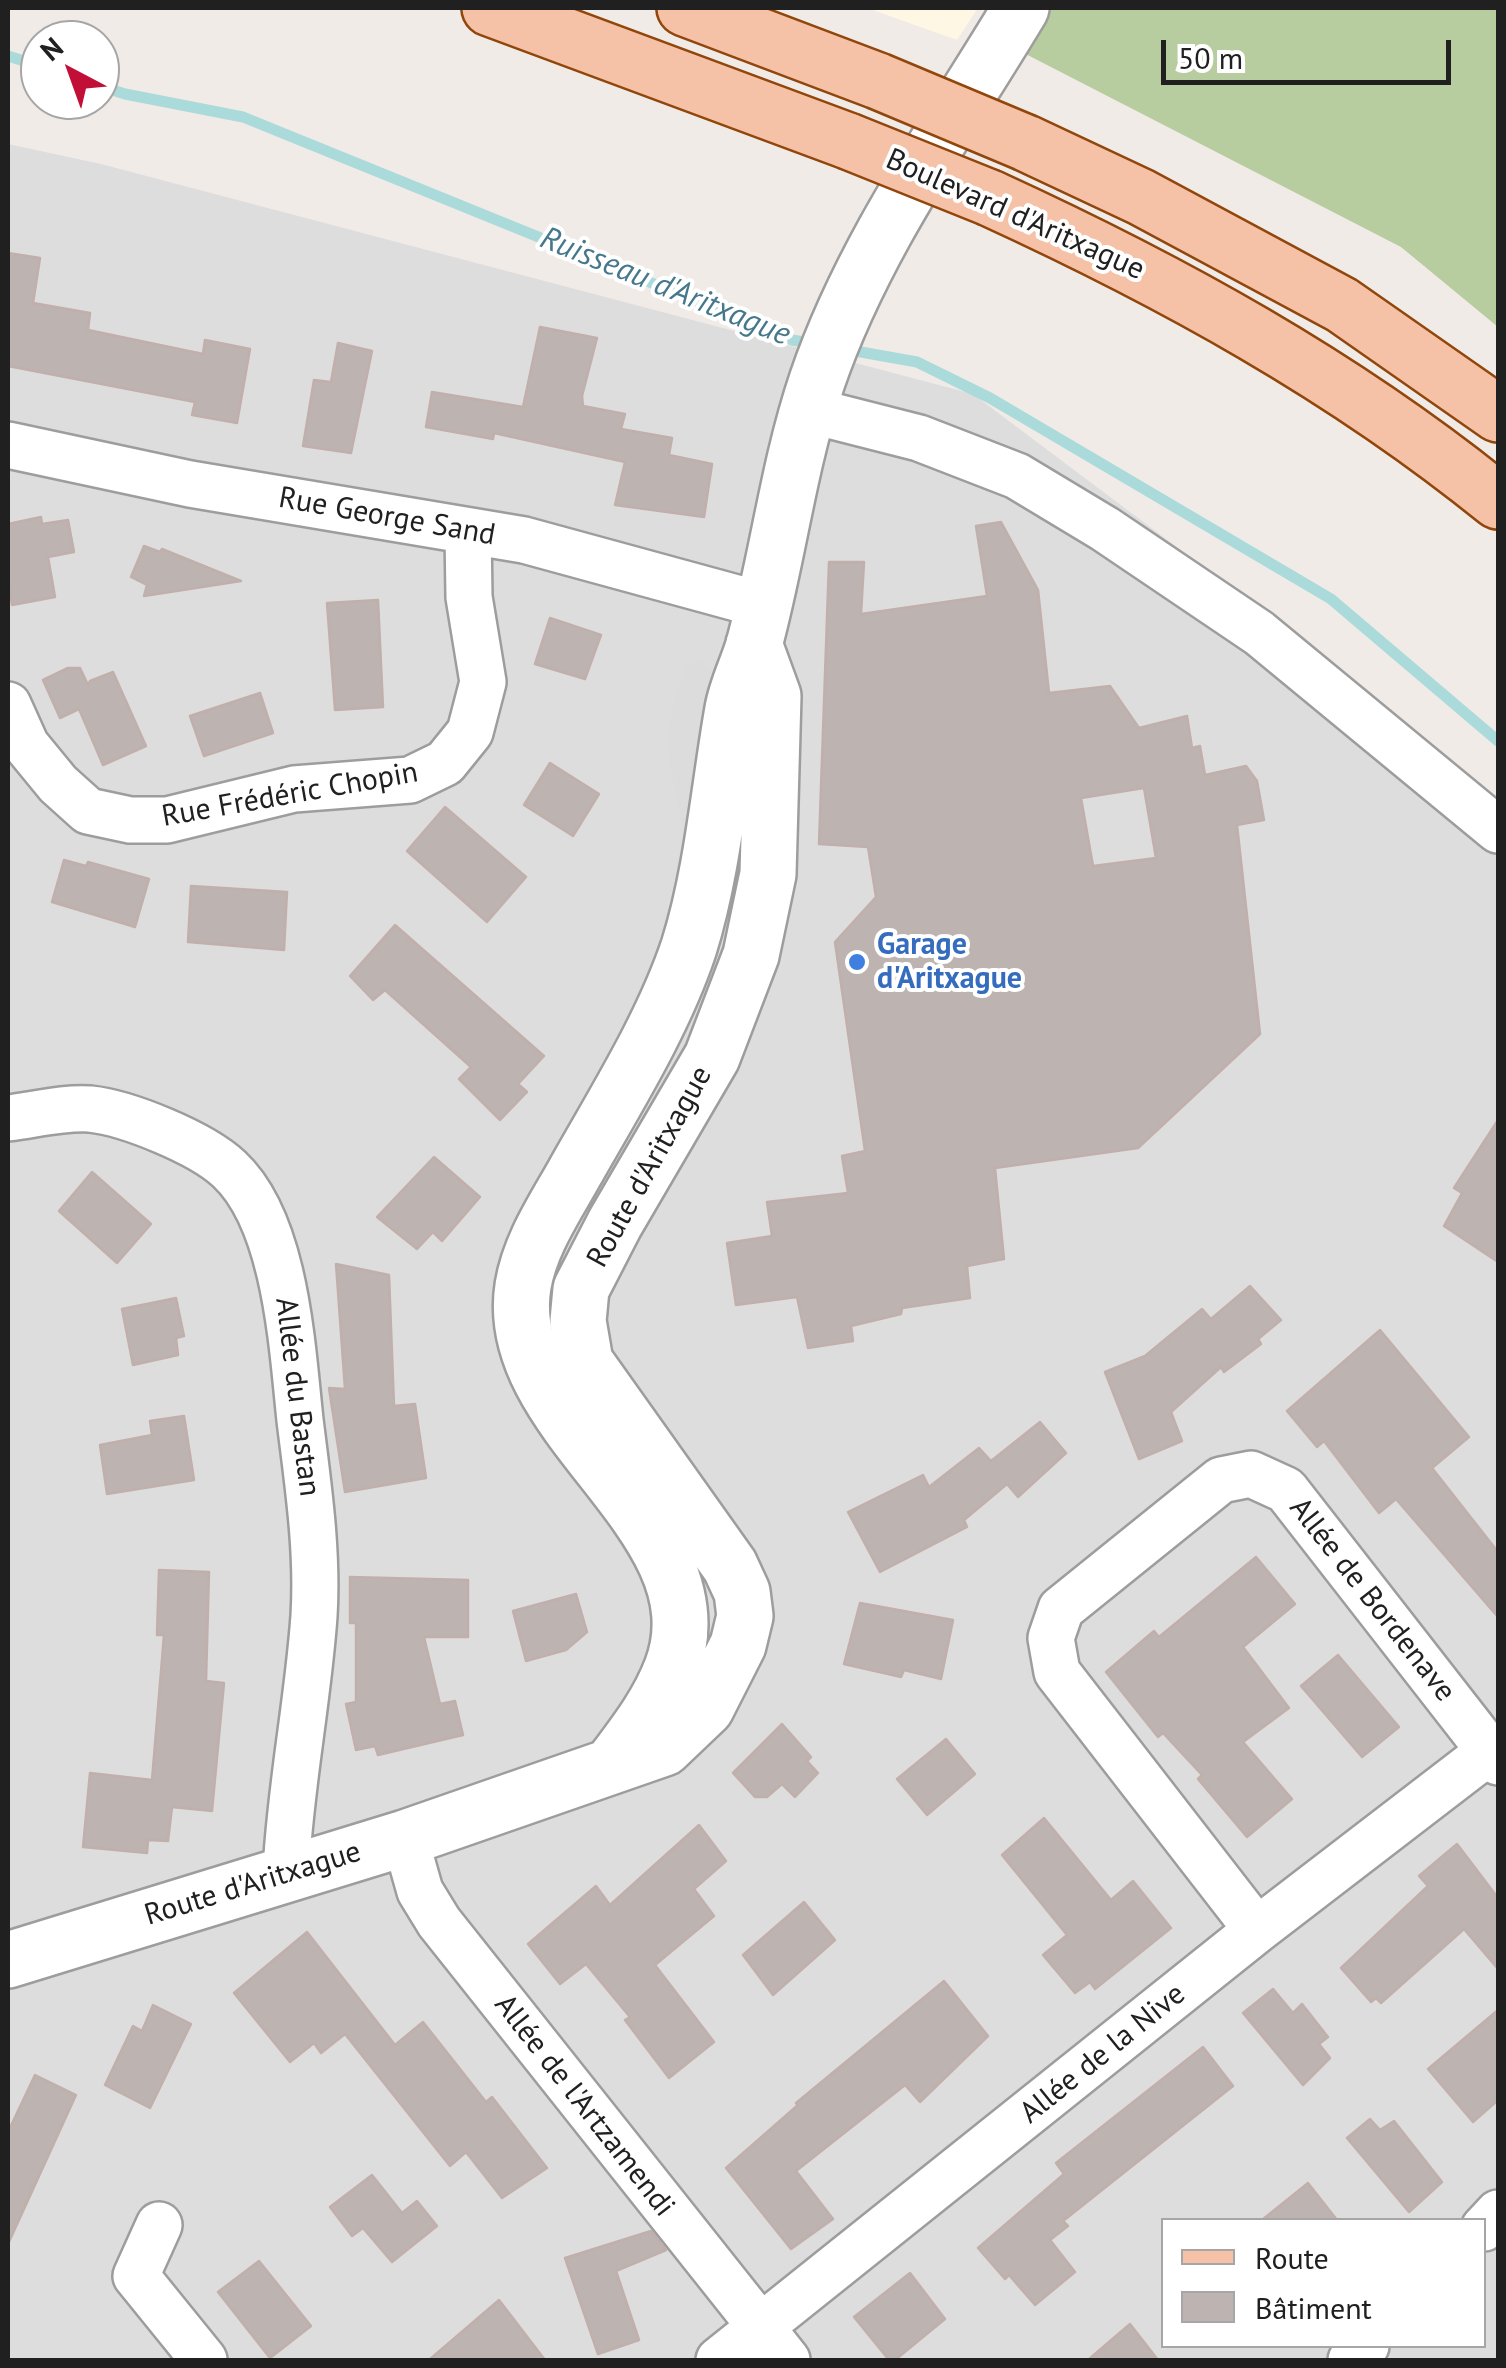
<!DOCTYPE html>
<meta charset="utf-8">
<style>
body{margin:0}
#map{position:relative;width:1506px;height:2368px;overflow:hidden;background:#f0ebe7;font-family:"PT Sans",sans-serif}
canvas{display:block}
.frame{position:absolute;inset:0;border:10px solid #202020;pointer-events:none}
.legend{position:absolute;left:1161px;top:2218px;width:325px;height:130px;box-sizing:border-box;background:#fff;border:2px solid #a6a6a6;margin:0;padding:12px 18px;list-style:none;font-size:30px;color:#202020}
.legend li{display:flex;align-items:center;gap:20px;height:50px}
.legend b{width:50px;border:2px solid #a6a6a6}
.north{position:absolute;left:20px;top:20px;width:100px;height:100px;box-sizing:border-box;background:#fff;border:2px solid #a6a6a6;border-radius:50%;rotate:319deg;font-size:28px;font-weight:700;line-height:40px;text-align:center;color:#202020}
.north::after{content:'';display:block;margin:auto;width:35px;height:45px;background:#c20f38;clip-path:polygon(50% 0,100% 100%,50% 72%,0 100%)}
.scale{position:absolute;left:1161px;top:40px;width:290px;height:45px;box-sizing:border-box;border:5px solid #202020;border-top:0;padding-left:12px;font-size:30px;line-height:35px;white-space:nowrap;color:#202020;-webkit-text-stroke:8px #fff;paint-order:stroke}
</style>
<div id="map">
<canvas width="1506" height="2368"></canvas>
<div class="frame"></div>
<ul class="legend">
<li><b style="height:12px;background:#f5c2a7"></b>Route</li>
<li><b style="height:28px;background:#bdb3b0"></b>Bâtiment</li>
</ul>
<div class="north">N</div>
<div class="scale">50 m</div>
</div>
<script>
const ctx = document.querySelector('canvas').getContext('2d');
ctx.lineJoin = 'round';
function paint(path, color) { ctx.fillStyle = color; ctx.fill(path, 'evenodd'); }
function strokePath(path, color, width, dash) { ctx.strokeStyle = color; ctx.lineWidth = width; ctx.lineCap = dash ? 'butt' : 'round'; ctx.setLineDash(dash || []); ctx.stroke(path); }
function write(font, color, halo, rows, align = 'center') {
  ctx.font = font + ' "PT Sans",sans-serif'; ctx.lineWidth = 8; ctx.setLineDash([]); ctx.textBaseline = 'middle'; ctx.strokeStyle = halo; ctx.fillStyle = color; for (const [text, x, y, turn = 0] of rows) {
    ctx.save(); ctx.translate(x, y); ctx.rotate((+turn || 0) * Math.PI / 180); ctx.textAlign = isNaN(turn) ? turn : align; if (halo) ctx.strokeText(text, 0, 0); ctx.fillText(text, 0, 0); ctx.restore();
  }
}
const residential = new Path2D(`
 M8 144 101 164 973 394 1371 693 1498 806V2360H8ZM1164 2220H1484V2346H1164Z`);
const education = new Path2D(`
 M867 8H978L957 40Z`);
const forest = new Path2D(`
 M994 8H1498V327L1401 247 979 30Z`);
const parking = new Path2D(`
 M701 660 719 681 699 852 685 840 670 763 669 736 674 699 686 669Z`);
const stream = new Path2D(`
 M8 56 40 66
 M100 86 125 94 243 117 792 340 816 344
 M844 349 917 362 990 398 1331 599 1498 741`);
const building = new Path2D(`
 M8 253 40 258 33 303 90 313 88 330 203 354 205 340 250 349 237 423 192 415 195 402 8 366Z
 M540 327 597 338 582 396 583 406 625 414 621 429 672 438 669 455 712 464 704 517 615 505 625 462 494 433 493 439 426 427 432 392 523 407Z
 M338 343 372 351 351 453 303 446 314 380 331 382Z
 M41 517 42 524 68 520 74 552 48 557 55 597 12 605 8 577V524Z
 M1001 522 1038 590 1049 693 1110 686 1139 728 1187 716 1192 748 1200 746 1205 775 1246 766 1257 781 1264 820 1237 825 1260 1034 1138 1148 995 1168 1004 1259 967 1266 970 1298 902 1308 901 1314 851 1326 853 1341 808 1348 797 1297 736 1305 727 1243 772 1236 767 1202 848 1193 842 1156 865 1151 835 942 876 897 868 847 819 844 829 562H864L861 614 987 596 976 526ZM1144 788 1156 858 1093 866 1081 798Z
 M144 546 160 552 162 549 241 581 144 596 147 585 131 577Z
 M378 600 383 707 335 710 327 603Z
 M550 618 601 635 585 679 535 664Z
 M68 668H80L88 685 90 681 113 672 146 746 103 765 79 709 60 718 43 680Z
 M260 693 273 733 204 756 190 716Z
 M550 763 599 794 573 836 524 805Z
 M445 807 526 877 487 922 407 851Z
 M64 860 86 866 88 862 149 879 135 927 52 902Z
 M191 886 287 892 284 950 188 942Z
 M395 925 544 1056 518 1084 527 1092 500 1120 459 1079 471 1067 385 990 373 1000 350 976Z
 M1498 1120V1262L1444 1226 1462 1193 1454 1188Z
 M434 1157 480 1197 442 1241 433 1232 417 1249 377 1217Z
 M92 1172 151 1224 117 1263 59 1211Z
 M336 1264 389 1275 394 1406 415 1404 426 1478 345 1492 329 1388 345 1389Z
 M1250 1286 1281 1320 1258 1339 1261 1344 1224 1372 1221 1367 1171 1412 1182 1441 1139 1459 1105 1372 1145 1356 1202 1309 1211 1319Z
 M176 1298 184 1336 176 1338 178 1355 133 1365 122 1309Z
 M1380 1330 1469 1437 1432 1468 1498 1552V1617L1396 1499 1379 1513 1324 1441 1317 1447 1287 1411Z
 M184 1416 194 1480 107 1494 100 1445 152 1435 150 1421Z
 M1040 1422 1066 1453 1018 1497 1007 1484 964 1520 967 1527 880 1572 848 1512 923 1475 929 1487 979 1448 991 1461Z
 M1256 1557 1295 1604 1243 1647 1289 1708 1243 1742 1292 1799 1247 1837 1198 1779 1202 1775 1163 1733 1158 1737 1106 1672 1154 1631 1159 1637Z
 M159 1570 209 1572 206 1681 224 1683 212 1811 172 1807 168 1841 148 1840 147 1853 83 1847 90 1773 152 1780 164 1635H157Z
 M350 1577 468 1580V1637H424L440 1704 455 1701 463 1735 378 1755 375 1746 356 1750 346 1704 356 1702V1623H350Z
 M576 1594 587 1632 566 1650 526 1661 513 1611Z
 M860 1603 953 1620 941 1679 904 1670 901 1677 844 1664Z
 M1338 1655 1399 1727 1362 1757 1301 1686Z
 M782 1724 811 1757 807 1761 818 1773 795 1797 782 1784 767 1797H755L733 1773Z
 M946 1739 975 1774 927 1815 897 1779Z
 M1044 1818 1111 1900 1133 1881 1171 1928 1095 1989 1090 1982 1075 1993 1043 1955 1067 1935 1002 1855Z
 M699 1825 726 1861 694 1889 714 1916 655 1965 714 2042 669 2078 625 2020 630 2017 586 1964 560 1984 528 1944 596 1886 610 1905Z
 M1457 1844 1498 1898V1969L1464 1929 1381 2003 1376 1998 1371 2002 1341 1968 1428 1886 1419 1876Z
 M804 1902 835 1940 773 1995 743 1955Z
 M307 1932 395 2045 423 2022 486 2102 492 2097 547 2168 502 2198 466 2152 450 2166 345 2034 321 2053 314 2043 290 2062 234 1993Z
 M944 1981 988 2036 920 2102 905 2085 796 2171 833 2219 791 2249 726 2168 798 2105 796 2103Z
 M1273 1989 1293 2013 1302 2004 1328 2037 1319 2044 1330 2058 1303 2085 1243 2013Z
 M153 2005 191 2024 150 2108 105 2085 133 2026 142 2031Z
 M1498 2010V2100L1473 2122 1428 2069Z
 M1203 2047 1233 2086 1063 2221 1068 2226 1050 2240 1075 2272 1035 2305 1009 2275 1005 2279 978 2248 1064 2174 1056 2163Z
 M35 2075 76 2095 8 2244V2132Z
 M1370 2119 1380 2130 1394 2121 1442 2182 1409 2212 1347 2138Z
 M372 2175 402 2213 417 2201 437 2226 392 2262 363 2228 352 2236 330 2207Z
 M1308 2183 1337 2220H1262Z
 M651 2231 666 2250 616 2271 639 2340 598 2354 565 2258Z
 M259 2261 311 2326 270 2358 218 2292Z
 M910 2273 945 2319 895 2360H889L854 2317Z
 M499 2300 545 2360H429Z
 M1130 2324 1158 2360H1088Z`);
const minor = new Path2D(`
 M809 410 919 438 1017 476 1105 529 1259 633 1498 830
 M8 445 190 484 524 540 762 605
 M8 705 26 745 58 784 88 811 130 820H167L294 789 410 780 445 763 470 732 483 682 469 597 468 532
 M8 1118C34 1115 64 1107 90 1109 128 1113 201 1143 229 1169 286 1222 292 1346 300 1420 308 1485 318 1550 314 1616 308 1702 290 1787 286 1872
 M405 1838 420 1891 439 1922 787 2360
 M1257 1930 1057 1672 1051 1638 1061 1609 1221 1480 1251 1474 1286 1490 1498 1762
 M159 2225 136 2276 204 2360
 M1484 2228 1498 2213
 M719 2360 1257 1930 1490 1751
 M1351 2360 1366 2346`);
const tertiary = new Path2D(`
 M611 1766C635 1734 658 1705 672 1668 725 1525 500 1429 523 1286 530 1244 555 1208 575 1172 615 1101 663 1025 689 947 713 870 719 788 733 709 737 687 748 666 754 645 778 557 788 467 817 381 863 246 949 128 1021 8
 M8 1960 405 1838 664 1748 706 1708 738 1645 745 1616 742 1592 730 1566 585 1362 578 1321 581 1289 615 1223 712 1057 751 955 768 874 773 696 754 644`);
const primary = new Path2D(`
 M490 8 848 141
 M685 8 878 81
 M1026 143 1141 197 1342 305 1498 414
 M990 198C1171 281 1344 376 1498 501`);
const primaryBridge = new Path2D(`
 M878 81 1026 143
 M848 141 990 198`);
const markers = [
 [857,962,10,"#3f7fe0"]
];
const streetNames = [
 ["Boulevard d'Aritxague",1015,215,24],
 ["Rue George Sand",387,517,10],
 ["Rue Frédéric Chopin",290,795,-10],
 ["Route d'Aritxague",650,1167,-61],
 ["Allée du Bastan",297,1397,83],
 ["Allée de Bordenave",1372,1600,52],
 ["Route d'Aritxague",253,1884,-17],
 ["Allée de la Nive",1103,2054,-39],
 ["Allée de l'Artzamendi",584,2106,52]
];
const shopNames = [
 ["Garage",877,945],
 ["d'Aritxague",877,979]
];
const waterNames = [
 ["Ruisseau d'Aritxague",665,287,22]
];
paint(residential, '#dedddd');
paint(education, '#fdf7e4');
paint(forest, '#b7cc9f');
paint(parking, '#dcdcdc');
strokePath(stream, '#abdada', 11);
paint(building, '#bdb3b0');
strokePath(building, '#c1afab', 2.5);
strokePath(minor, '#9d9d9d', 50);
strokePath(tertiary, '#9d9d9d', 60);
strokePath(primary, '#91460b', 60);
strokePath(minor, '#fff', 45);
strokePath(tertiary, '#fff', 55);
strokePath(primary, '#f5c2a7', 55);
strokePath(primaryBridge, '#91460b', 60, []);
strokePath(primaryBridge, '#f5c2a7', 55);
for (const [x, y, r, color] of markers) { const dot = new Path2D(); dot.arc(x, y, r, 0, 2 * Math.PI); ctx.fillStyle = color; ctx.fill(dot); strokePath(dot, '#fff', 4); }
write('30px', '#202020', '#fff', streetNames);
write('bold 30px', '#366cbe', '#fff', shopNames, 'left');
write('italic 32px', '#46788b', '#fff', waterNames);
</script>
